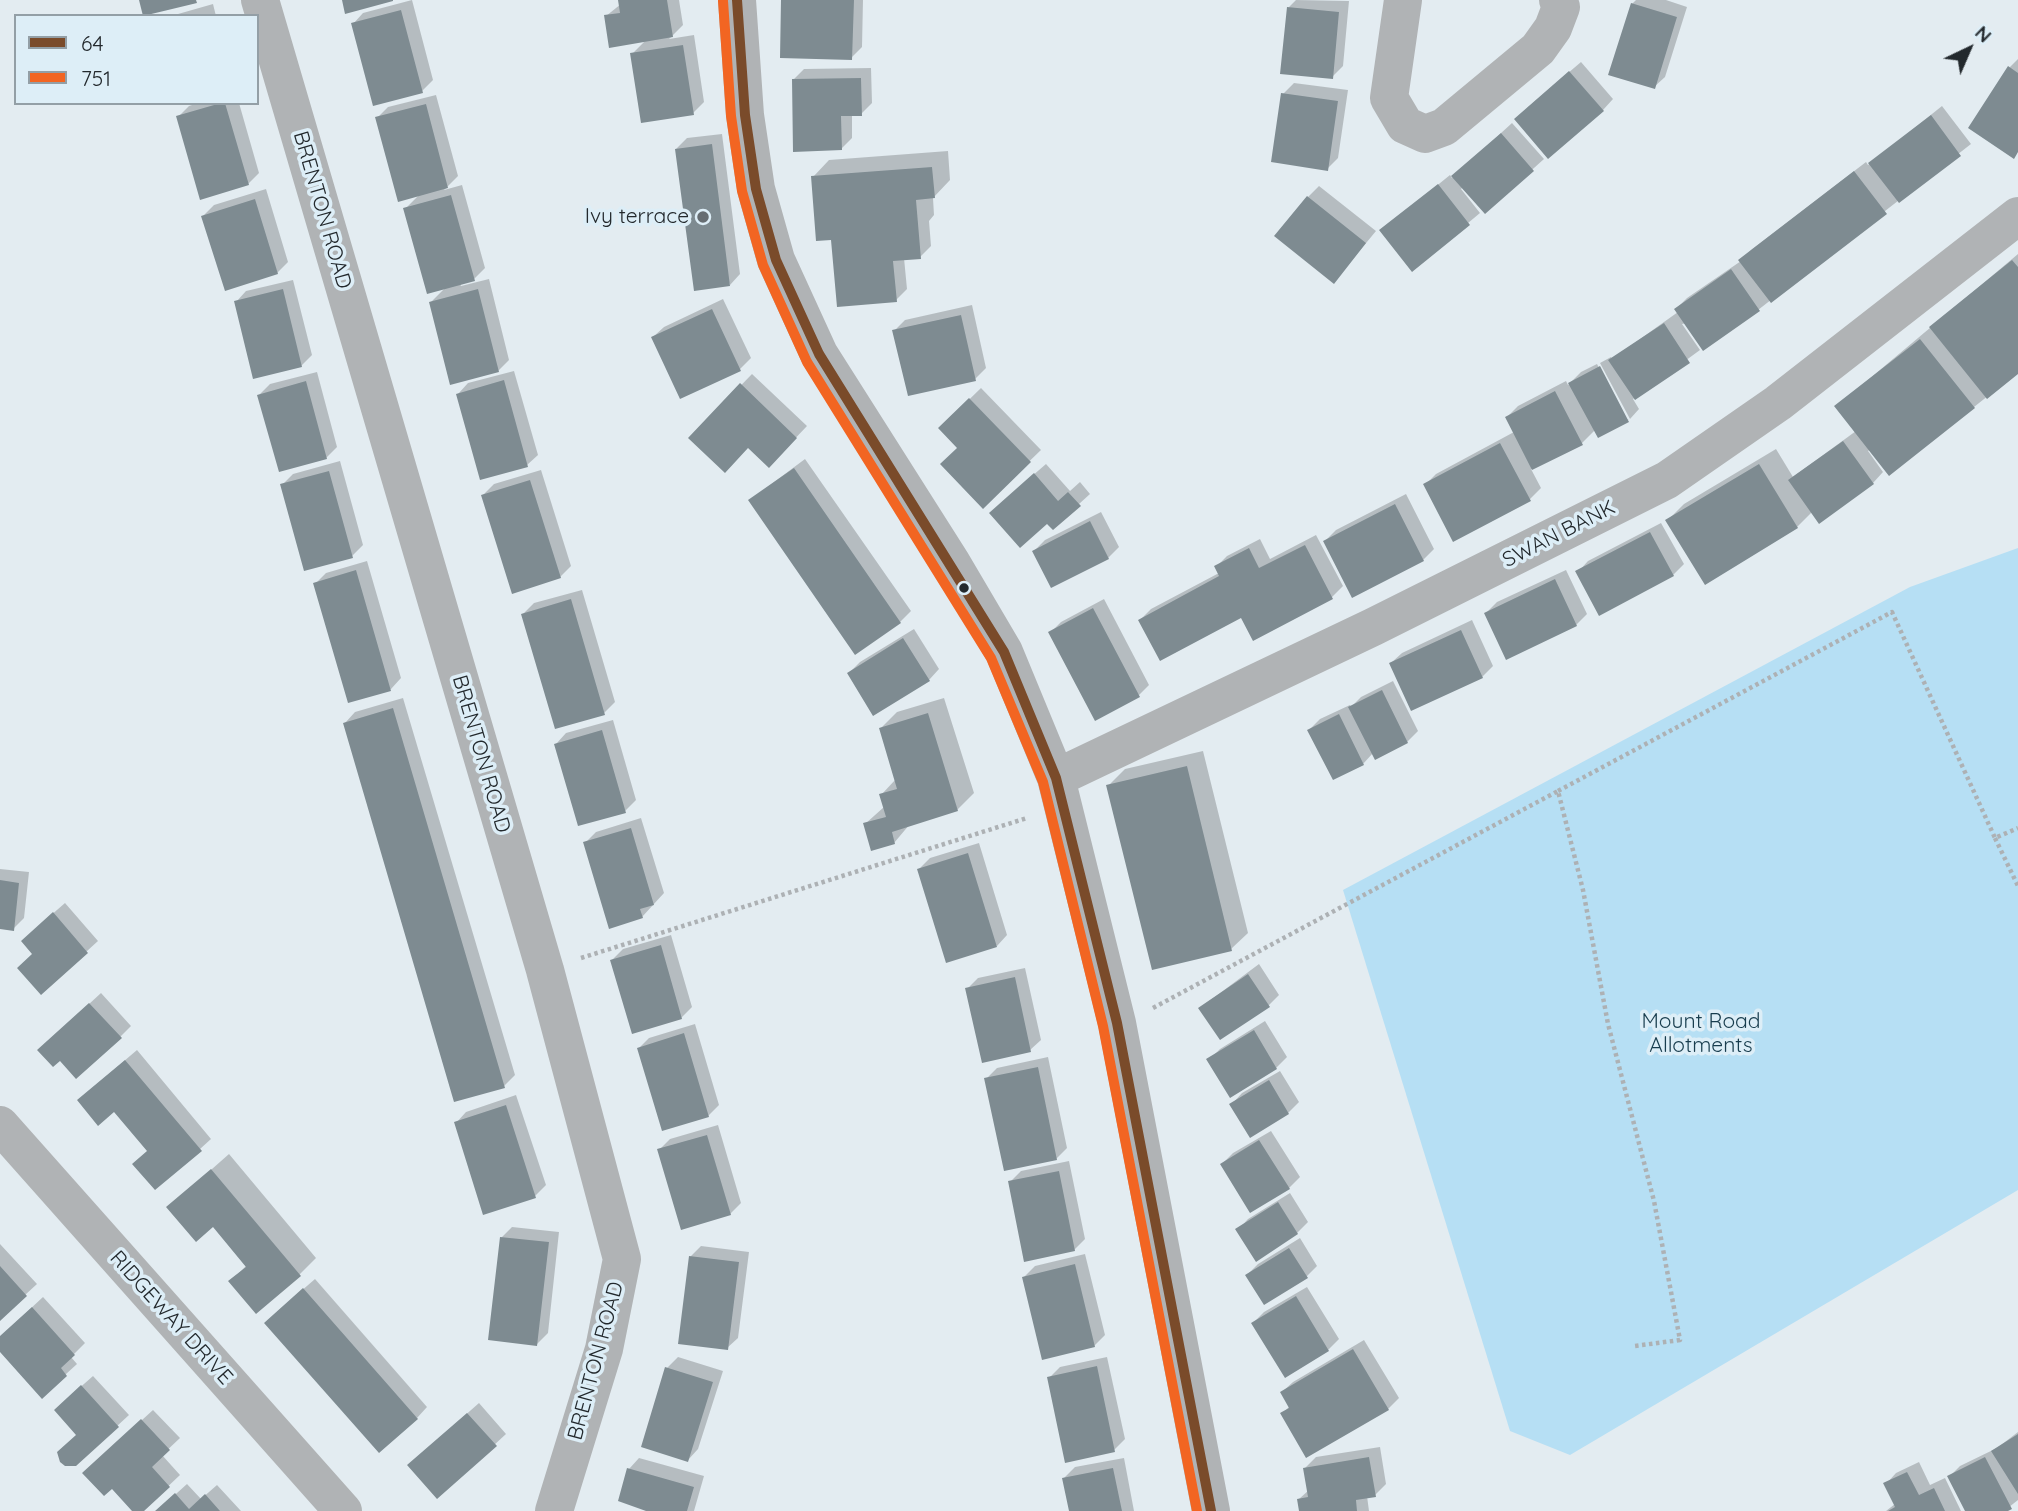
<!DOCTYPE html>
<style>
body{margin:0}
#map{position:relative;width:2018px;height:1511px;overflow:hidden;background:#e3ecf1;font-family:Quicksand,sans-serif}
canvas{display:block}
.legend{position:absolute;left:14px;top:14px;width:245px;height:91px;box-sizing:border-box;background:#ddeef7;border:2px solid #939fa6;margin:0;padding:9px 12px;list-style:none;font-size:21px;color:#23292d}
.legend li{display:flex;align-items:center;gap:14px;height:35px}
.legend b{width:35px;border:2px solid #939fa6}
.north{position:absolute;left:1934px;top:14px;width:70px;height:70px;-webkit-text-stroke:5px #ddeef7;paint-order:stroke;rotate:44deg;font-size:19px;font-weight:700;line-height:28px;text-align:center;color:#23292d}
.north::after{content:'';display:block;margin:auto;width:24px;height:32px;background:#23292d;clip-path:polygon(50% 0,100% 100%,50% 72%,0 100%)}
</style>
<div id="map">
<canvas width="2018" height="1511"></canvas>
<ul class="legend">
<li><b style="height:9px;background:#7a4b2a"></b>64</li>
<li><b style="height:9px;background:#f26522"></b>751</li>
</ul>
<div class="north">N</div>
</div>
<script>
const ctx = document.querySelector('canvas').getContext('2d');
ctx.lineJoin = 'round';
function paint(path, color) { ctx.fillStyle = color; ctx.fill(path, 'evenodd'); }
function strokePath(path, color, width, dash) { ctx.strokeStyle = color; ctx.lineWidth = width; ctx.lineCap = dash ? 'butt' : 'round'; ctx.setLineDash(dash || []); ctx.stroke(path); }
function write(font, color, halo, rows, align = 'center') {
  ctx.font = font + ' Quicksand,sans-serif'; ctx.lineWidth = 7; ctx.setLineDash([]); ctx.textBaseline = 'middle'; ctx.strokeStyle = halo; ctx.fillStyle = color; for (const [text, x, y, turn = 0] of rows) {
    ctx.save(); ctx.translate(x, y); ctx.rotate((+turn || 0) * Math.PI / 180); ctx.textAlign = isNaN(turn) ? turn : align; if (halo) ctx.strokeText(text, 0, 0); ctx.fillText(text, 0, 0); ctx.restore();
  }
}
const green = new Path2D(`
 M2018 548V1190L1570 1455 1510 1431 1343 890 1910 587Z`);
const shadow = new Path2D(`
 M412 0 433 80 422 91 353 24 363 13Z
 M620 0H679L683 25 669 39 694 35 704 102 693 113 632 54 646 40 606 16 621 4Z
 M783 0H863L862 47 851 58Z
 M1296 0 1349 1 1343 66 1332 77 1289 7Z
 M1636 0H1666L1687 7 1665 77 1654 87 1632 4Z
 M213 4 216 16H171Z
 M2018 59V152L2010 67Z
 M1581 62 1613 99 1603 110 1527 108Z
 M871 68 872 103 861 114H852V138L841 149 793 80 804 69Z
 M1294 83 1348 90 1338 158 1327 169 1283 94Z
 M436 95 458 176 444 190 462 185 485 268 474 279 460 283 461 286 489 279 509 360 498 371 431 302 446 287 405 209 420 194 377 118 388 107Z
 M198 103H239L259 173 248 184 178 117 189 106Z
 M1942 106 1971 144 1758 310 1682 324 1700 350 1633 399 1639 409 1630 419 1600 363 1611 357 1612 359 1678 312 1676 309 1687 298 1741 261 1751 250 1866 162 1868 165Z
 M1512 123 1544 159 1485 212 1463 187 1461 189 1480 213 1412 270 1382 230 1450 175 1452 178Z
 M722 134 740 274 730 285 676 149 687 138Z
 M948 151 950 180 933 198 934 215 929 221 931 246 920 257 904 258 907 289 896 300 833 238 813 177 829 160Z
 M1319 186 1376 231 1334 282 1308 197Z
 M266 189 288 262 277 273 203 216 214 205Z
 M2018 254V372L1974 407 1871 449 1868 451 1883 472 1873 483 1812 512 1797 527 1668 520 1684 504 1776 449 1793 477 1856 431 1837 406Z
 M293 280 312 355 301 366 236 302 246 291Z
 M723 299 751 358 740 369 681 397 653 337 664 327Z
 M972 305 986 368 975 379 894 331 905 320Z
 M1597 364 1626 419H1629L1595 430 1582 443 1531 469 1541 488 1530 499 1425 485 1436 474 1514 432 1507 417 1518 406 1566 381 1568 385 1581 372Z
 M514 371 538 455 527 465 458 394 468 383Z
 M317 372 337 447 326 458 259 395 270 384Z
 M752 374 807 426 769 466 748 446 690 438Z
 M981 388 1041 450 983 506 959 447 940 428Z
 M805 459 911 611 900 622 750 500Z
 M340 461 363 545 352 556 282 485 293 474Z
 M1046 464 1070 491 1080 482 1090 494 1079 504 1047 521 1002 502Z
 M541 470 571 566 560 577 483 495 494 484Z
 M1406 494 1434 549 1423 560 1325 541 1336 530Z
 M1101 512 1119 547 1108 558 1034 551 1045 540Z
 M1661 523 1684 564 1673 575 1578 572 1588 561Z
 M1316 535 1343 586 1332 597 1254 639 1242 616 1140 620 1151 609 1219 573 1216 567 1227 556 1260 539 1270 559Z
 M367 561 401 678 391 689 349 701 315 584 326 573Z
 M1566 570 1587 614 1576 625 1486 613 1497 602Z
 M582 590 615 702 604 713 523 614 534 603Z
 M1104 599 1149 685 1139 695 1050 633 1061 622Z
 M1472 620 1493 666 1482 677 1391 663 1402 653Z
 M914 629 939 669 929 680 849 673 860 662Z
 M1393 681 1418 731 1407 742 1373 753 1363 764 1309 730 1320 719 1350 705 1351 707 1361 697Z
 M403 698 515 1075 504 1086 345 723 355 712Z
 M944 698 974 793 957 810 910 824 894 843 865 824 884 807 881 795 896 779 880 729 897 712Z
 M613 720 636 800 625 811 556 744 566 733Z
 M1203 751 1248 933 1231 949 1108 786 1125 769Z
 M641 818 664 893 642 917 585 843 596 832Z
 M979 843 1007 935 997 946 919 869 930 858Z
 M0 869 29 872 24 918 13 929 0 927Z
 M65 903 98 941 41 993 34 930Z
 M671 935 692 1007 681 1018 612 960 623 949Z
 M1259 964 1279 995 1269 1005 1200 1008Z
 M1025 968 1041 1040 1030 1050 967 989 978 978Z
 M101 993 131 1026 120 1037 50 1040Z
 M1265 1021 1287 1057 1276 1068 1209 1060 1220 1049Z
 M695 1024 719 1105 708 1116 639 1048 649 1038Z
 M137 1050 211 1139 200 1149 149 1150 114 1110 90 1090Z
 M1048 1057 1067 1148 1056 1159 986 1079 997 1068Z
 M1280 1071 1299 1102 1288 1113 1251 1136 1232 1104 1242 1093Z
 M516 1095 546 1185 535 1196 456 1123 466 1112Z
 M718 1125 741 1203 730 1214 659 1150 670 1139Z
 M1271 1131 1300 1177 1289 1188 1222 1164 1233 1153Z
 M229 1154 316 1258 299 1275 231 1281 247 1265 213 1225 169 1207Z
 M1069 1161 1085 1239 1074 1250 1010 1182 1021 1171Z
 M1290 1193 1308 1222 1297 1233 1238 1230 1248 1219Z
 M512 1227 559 1232 548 1333 537 1344 501 1238Z
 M1300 1238 1317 1266 1306 1277 1247 1275 1258 1264Z
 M0 1244 37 1284 0 1318Z
 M701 1246 749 1252 738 1338 727 1348 690 1257Z
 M1085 1254 1105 1335 1094 1346 1024 1277 1035 1266Z
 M315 1279 427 1407 417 1418 277 1312Z
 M1307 1287 1339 1339 1328 1350 1253 1323 1264 1312Z
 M43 1297 85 1343 71 1357 77 1364 42 1396 0 1350V1337Z
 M1364 1340 1399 1398 1388 1409 1282 1414 1290 1406 1282 1392 1293 1382Z
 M678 1357 723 1371 698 1449 688 1460 667 1368Z
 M1107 1357 1125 1439 1114 1450 1049 1378 1060 1367Z
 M93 1376 129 1415 76 1464 78 1434 67 1399Z
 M479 1403 506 1434 438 1497 420 1455Z
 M153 1410 180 1438 162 1455 180 1475 142 1511H134L96 1462Z
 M2018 1432V1500L2004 1511H1967L1949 1477 1960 1466 1997 1448Z
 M1380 1447 1386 1484 1375 1495 1367 1496 1369 1511H1301L1299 1499 1309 1490 1305 1468 1316 1457Z
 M639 1458 704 1476 694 1511H648L629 1469Z
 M1124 1458 1134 1511H1071L1064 1478 1075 1467Z
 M1919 1462 1930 1485 1945 1478 1961 1511H1886L1895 1504 1886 1484 1896 1473Z
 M187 1484 201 1499 217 1485 241 1511H157Z`);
const building = new Path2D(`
 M139 0H196L197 3 143 16Z
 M342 0H393V1L345 14Z
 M618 0H667L673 37 609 48 604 15 620 13Z
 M781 0H854L852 60 780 58Z
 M1631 3 1677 17 1655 89 1608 75Z
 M1287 7 1339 12 1333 79 1280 74Z
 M401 10 423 93 373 106 351 23Z
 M683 45 694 115 641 123 630 53Z
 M2008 66 2018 73V152L2014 159 1968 128Z
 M1569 71 1604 111 1548 159 1514 119Z
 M861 78 862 116H841L842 150 793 152 792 79Z
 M1281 93 1338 101 1328 171 1271 162Z
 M221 103H225L249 185 200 200 176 116Z
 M426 104 448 188 398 202 375 117Z
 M1931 115 1961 156 1899 203 1868 163Z
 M1501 133 1534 171 1485 214 1451 176Z
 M712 144 730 286 694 291 675 149Z
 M932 167 935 198 916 200 921 259 893 261 897 302 837 307 831 240 816 241 811 176Z
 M1854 171 1887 214 1771 303 1738 260Z
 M1438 184 1470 225 1412 272 1379 230Z
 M451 195 475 281 427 294 403 208Z
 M1307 196 1366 243 1334 284 1274 236Z
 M255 199 278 274 225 291 201 216Z
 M2012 260 2018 267V374L1987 399 1929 327Z
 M1731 269 1760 311 1703 351 1674 309Z
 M283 289 302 367 253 379 234 301Z
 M478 289 499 372 450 385 429 302Z
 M712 309 741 371 680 399 651 337Z
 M961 315 976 381 908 396 892 330Z
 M1664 323 1690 363 1635 400 1608 360Z
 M1920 339 1975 408 1889 476 1834 406Z
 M1600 366 1629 422 1598 438 1568 383Z
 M504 380 528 467 480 480 456 394Z
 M306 381 327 459 279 472 257 395Z
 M740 383 797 438 769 468 748 448 725 473 688 438Z
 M1555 391 1583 445 1532 470 1505 417Z
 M969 398 1031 462 983 509 940 464 957 448 938 428Z
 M1843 441 1874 484 1819 524 1788 480Z
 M1500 443 1531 501 1453 542 1423 484Z
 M1759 464 1798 528 1705 585 1665 520Z
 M794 468 901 623 855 655 748 500Z
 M329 471 353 558 304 571 280 484Z
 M1034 473 1058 501 1068 492 1081 506 1053 530 1047 524 1020 548 989 513Z
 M530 480 561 578 512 594 481 495Z
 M1395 504 1424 561 1352 598 1323 541Z
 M1090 521 1109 559 1051 588 1032 551Z
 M1650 532 1674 576 1599 616 1575 571Z
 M1305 545 1333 599 1253 641 1241 618 1160 661 1138 620 1219 576 1214 566 1249 548 1259 568Z
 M356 570 391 691 348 703 313 583Z
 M1555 579 1577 626 1506 660 1484 613Z
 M571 599 605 715 555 729 521 614Z
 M1093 608 1140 697 1095 721 1048 632Z
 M1461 630 1483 678 1411 711 1389 663Z
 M903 638 930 681 873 716 847 673Z
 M1382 690 1408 743 1375 760 1348 707Z
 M393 708 505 1088 454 1102 343 723Z
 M928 713 958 811 892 832 895 844 871 851 863 823 886 817 879 794 897 789 879 728Z
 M1339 714 1364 765 1333 780 1307 730Z
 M602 730 626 813 578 826 554 744Z
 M1187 766 1232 951 1152 970 1106 785Z
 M631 828 654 905 640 909 643 918 609 929 583 842Z
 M968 853 997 947 946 963 917 869Z
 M0 880 19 883 14 931 0 929Z
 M53 912 88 953 41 995 17 968 32 954 21 941Z
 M661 945 682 1019 632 1034 610 960Z
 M1248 974 1270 1007 1220 1040 1198 1008Z
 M1015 977 1031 1052 982 1063 965 988Z
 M89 1003 122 1038 76 1079 60 1061 53 1067 37 1050Z
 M1254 1030 1277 1069 1230 1098 1206 1059Z
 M684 1033 709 1117 662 1131 637 1048Z
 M125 1060 202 1151 155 1190 132 1164 147 1151 114 1112 98 1126 77 1100Z
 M1038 1067 1057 1160 1004 1171 984 1078Z
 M1269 1080 1289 1114 1250 1138 1229 1104Z
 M506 1105 536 1198 483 1215 454 1122Z
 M707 1135 731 1215 681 1230 657 1149Z
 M1259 1140 1290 1189 1250 1213 1220 1164Z
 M211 1169 301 1276 256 1314 228 1281 246 1267 213 1227 196 1242 166 1207Z
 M1059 1171 1075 1251 1024 1262 1008 1181Z
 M1278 1202 1298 1234 1256 1262 1235 1229Z
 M500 1237 549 1242 537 1346 488 1340Z
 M1289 1248 1308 1278 1264 1305 1245 1275Z
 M689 1256 739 1262 728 1350 678 1344Z
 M1075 1264 1095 1347 1042 1360 1022 1277Z
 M0 1266 27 1296 0 1321Z
 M303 1288 418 1419 379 1453 264 1323Z
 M1296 1296 1329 1351 1285 1378 1251 1323Z
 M32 1307 75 1355 61 1368 67 1376 42 1399 0 1352V1336Z
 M1353 1349 1389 1410 1306 1458 1280 1413 1289 1408 1280 1392Z
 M1097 1366 1115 1452 1065 1463 1047 1377Z
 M665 1367 713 1382 688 1462 641 1447Z
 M81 1385 119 1427 76 1466H65L60 1462 57 1452 76 1435 54 1410Z
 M467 1413 497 1446 437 1499 407 1465Z
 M141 1419 170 1450 152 1467 170 1487 144 1511H132L112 1489 104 1496 82 1473Z
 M2018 1434V1494L1991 1451Z
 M1369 1457 1376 1497 1356 1500 1357 1511H1299L1297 1499 1308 1497 1303 1468Z
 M1985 1457 2012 1509 2008 1511H1965L1947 1476Z
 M627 1468 694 1487 687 1511H646L618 1501Z
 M1113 1468 1122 1511H1069L1062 1478Z
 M1907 1472 1919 1495 1934 1488 1945 1511H1888L1895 1507 1883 1483Z
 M175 1493 189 1509 205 1494 220 1511H155Z`);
const path = new Path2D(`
 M1558 791 1892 612 1995 838 2018 828
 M1995 838 2018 886
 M581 958 1027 818
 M1153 1008 1558 791 1583 890 1608 1024 1654 1201 1680 1340 1635 1346`);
const minor = new Path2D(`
 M260 0 545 970 622 1259 604 1349 554 1511
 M737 0 745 115 756 189 776 260 819 354 951 562 1004 652 1056 778 1117 1023 1211 1511
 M1403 0 1389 98 1405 125 1425 134 1444 127 1538 49 1553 28 1561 7 1558 0
 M1056 778 1373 627 1667 480 1778 403 2018 216
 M0 1125 343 1511`);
const bus1 = new Path2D(`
 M737 0 745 115 756 189 776 260 819 354 1004 652 1056 778 1117 1023 1211 1511`);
const bus2 = new Path2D(`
 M723 1 731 116 742 191 763 265 807 362 991 658 1043 782 1103 1026 1197 1511`);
const markers = [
 [703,217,7,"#666d72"],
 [964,588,6,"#23292d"]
];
const streetNames = [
 ["BRENTON ROAD",322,210,74],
 ["SWAN BANK",1559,534,-27],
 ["BRENTON ROAD",481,754,74],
 ["RIDGEWAY DRIVE",171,1318,48],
 ["BRENTON ROAD",596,1361,-75]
];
const poiNames = [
 ["Ivy terrace",689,217]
];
const parkNames = [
 ["Mount Road",1701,1022],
 ["Allotments",1701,1046]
];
paint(green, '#b6dff4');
paint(shadow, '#0003');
paint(building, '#7e8b91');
strokePath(path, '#adb1b4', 4.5, [3.5, 3.5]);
strokePath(minor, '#b0b3b5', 38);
strokePath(bus1, '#7a4b2a', 10);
strokePath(bus2, '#f26522', 10);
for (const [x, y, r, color] of markers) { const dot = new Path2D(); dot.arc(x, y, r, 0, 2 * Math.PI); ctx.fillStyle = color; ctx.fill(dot); strokePath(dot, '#ddeef7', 2.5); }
write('21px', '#23292d', '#ddeef7', streetNames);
write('21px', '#23292d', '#ddeef7', poiNames, 'right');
write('21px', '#183d4e', '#ddeef7', parkNames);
</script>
